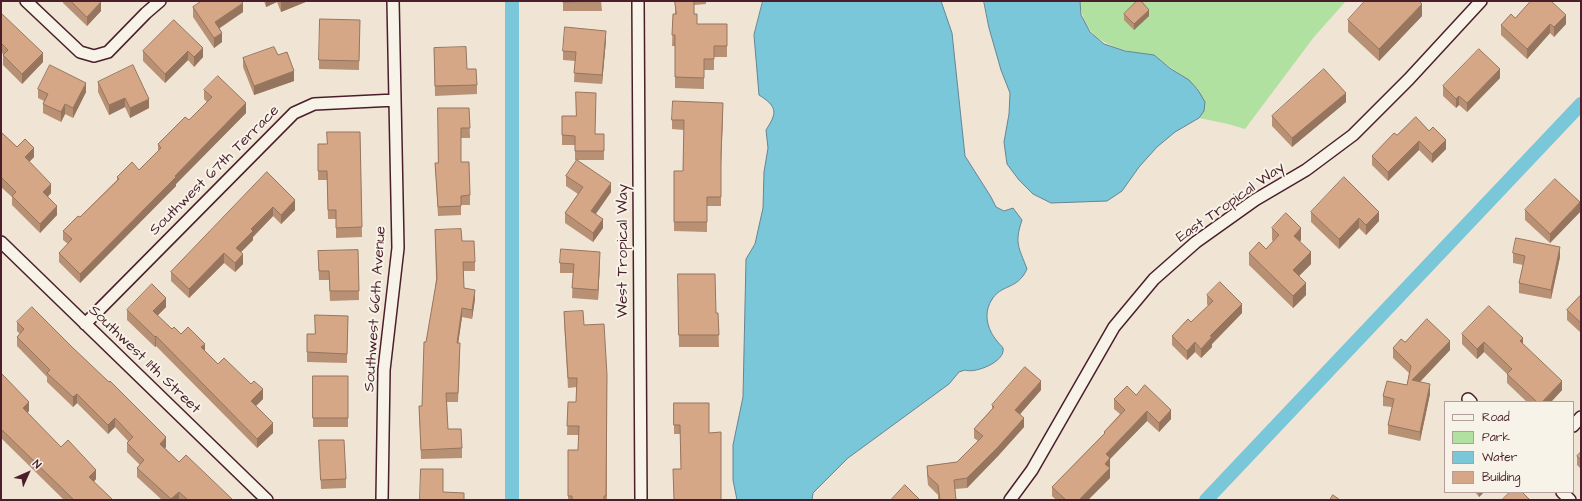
<!DOCTYPE html>
<style>
body{margin:0}
#map{position:relative;width:1582px;height:501px;overflow:hidden;background:#f0e4d5;font-family:"Architects Daughter",sans-serif}
canvas{display:block}
.frame{position:absolute;inset:0;border:2px solid #4a1f2b;pointer-events:none}
.legend{position:absolute;left:1444px;top:401px;width:130px;height:92px;box-sizing:border-box;background:#f7f3e8;border:1px solid #b29e9c;margin:0;padding:5px 7px;list-style:none;font-size:12px;color:#4a1f2b}
.legend li{display:flex;align-items:center;gap:8px;height:20px}
.legend b{width:20px;border:1px solid #b29e9c}
.north{position:absolute;left:8px;top:453px;width:40px;height:40px;-webkit-text-stroke:3px #f7f3e8;paint-order:stroke;rotate:45deg;font-size:11px;font-weight:700;line-height:16px;text-align:center;color:#4a1f2b}
.north::after{content:'';display:block;margin:auto;width:14px;height:18px;background:#4a1f2b;clip-path:polygon(50% 0,100% 100%,50% 72%,0 100%)}
</style>
<div id="map">
<canvas width="1582" height="501"></canvas>
<div class="frame"></div>
<ul class="legend">
<li><b style="height:5px;background:#f7f3e8"></b>Road</li>
<li><b style="height:11px;background:#b0e1a1"></b>Park</li>
<li><b style="height:11px;background:#79c7d8"></b>Water</li>
<li><b style="height:11px;background:#d6a787"></b>Building</li>
</ul>
<div class="north">N</div>
</div>
<script>
const ctx = document.querySelector('canvas').getContext('2d');
ctx.lineJoin = 'round';
function paint(path, color) { ctx.fillStyle = color; ctx.fill(path, 'evenodd'); }
function strokePath(path, color, width, dash) { ctx.strokeStyle = color; ctx.lineWidth = width; ctx.lineCap = dash ? 'butt' : 'round'; ctx.setLineDash(dash || []); ctx.stroke(path); }
function write(font, color, halo, rows, align = 'center') {
  ctx.font = font + ' "Architects Daughter",sans-serif'; ctx.lineWidth = 4; ctx.setLineDash([]); ctx.textBaseline = 'middle'; ctx.strokeStyle = halo; ctx.fillStyle = color; for (const [text, x, y, turn = 0] of rows) {
    ctx.save(); ctx.translate(x, y); ctx.rotate((+turn || 0) * Math.PI / 180); ctx.textAlign = isNaN(turn) ? turn : align; if (halo) ctx.strokeText(text, 0, 0); ctx.fillText(text, 0, 0); ctx.restore();
  }
}
const green = new Path2D(`
 M1080 1H1346L1314 37 1245 129 1228 124 1199 118 1204 111C1202 105 1202 96 1199 90 1197 87 1156 56 1153 55 1148 54 1143 54 1138 53 1106 47 1083 36 1080 1Z`);
const water = new Path2D(`
 M763 1H941L952 33 965 156 991 197 996 207 1004 211 1013 208 1022 220C1014 244 1019 247 1027 269 1017 291 1001 283 991 301 983 315 988 330 997 341 999 344 1002 346 1003 348 1006 362 974 374 965 370L959 372 949 384 848 458 813 493 812 500H737L733 480V445L743 397 746 259 755 244 763 208 764 172 768 148 766 130C777 113 778 107 759 95L754 35Z
 M984 1H1080L1081 15 1090 32 1104 44 1125 51 1154 55 1171 69 1189 80 1198 90 1205 102 1204 111 1199 118 1175 132 1157 147 1139 167 1122 191 1107 201 1051 203 1033 194 1019 180 1007 164 1004 142 1009 114 1010 93 1001 70 989 28Z`);
const canal = new Path2D(`
 M512 1V500
 M1206 500 1581 104`);
const street = new Path2D(`
 M26 1 80 52 94 56 108 52 146 13 160 1
 M638 1 641 500
 M1 242 267 500
 M85 324 294 113 314 104 395 100
 M1468 399 1471 402
 M1573 426 1581 417
 M1562 492 1570 500
 M382 500 384 370 398 248 393 1
 M1010 500 1032 470 1114 327 1154 279 1196 242 1255 200 1306 170 1353 135 1409 79 1481 1`);
const wall = new Path2D(`
 M63 1H100L101 11 87 26 63 3Z
 M264 1H308L281 12 277 2 266 7Z
 M563 1H601L602 11H563Z
 M675 1H706V4L694 5V14L697 24H727V57H714V70H704V89L675 88V46H672L673 14H675Z
 M193 7 243 12 220 28 222 42 214 48 193 17Z
 M1 13 43 62 22 84 3 65V54L1 52Z
 M1124 14 1149 16 1134 30 1124 20Z
 M1422 16 1379 61 1348 32V20Z
 M1515 18 1566 24 1554 37 1550 33 1527 59 1501 35V25Z
 M174 20 203 57 194 67 188 60 165 83 143 61V51Z
 M360 20 359 70 319 69V60Z
 M606 40 602 84 574 82 575 61 563 60V51Z
 M434 48 467 69 477 85V94L435 96Z
 M278 55 294 81 254 95 243 67V58Z
 M1500 78 1467 112 1459 105 1456 108 1443 96V86Z
 M98 82 149 108 130 118 125 107 109 115 98 92Z
 M38 89 86 92 73 118 65 114 61 122 43 113V104L44 101 38 98Z
 M204 90 246 113 176 184V186L80 283 59 262V253L68 244 63 240V231L80 217 117 180V177L139 170 158 151V144L189 120 207 102 204 99Z
 M1346 102 1292 147 1272 126V116Z
 M469 108 470 138H461V162L470 195V205H461V215L438 216 435 163H438Z
 M723 112 721 164V206H707V232L674 231V171H683L684 130 672 129V120Z
 M562 116 595 134H604V160H577L611 192 596 214 603 228 593 242 565 223V213L578 194 566 186V176L577 160H575V145H562Z
 M1416 117 1446 149 1432 163 1419 150 1388 181 1372 165V156L1397 135Z
 M1 132 17 147 34 157 29 162 51 193 48 197 57 215 40 233 12 205V197L1 187Z
 M360 132 362 237 336 238V219H328L327 180H318V144H327Z
 M267 172 295 210 281 224 273 216 253 237V240L241 252 243 264 235 272 224 263 189 298 171 281V272Z
 M1525 210 1580 212 1550 243 1525 220Z
 M1311 212 1379 221 1366 235 1359 228 1339 249 1311 222Z
 M1272 228 1301 240 1300 242 1311 264 1299 276 1306 295 1293 308 1249 265V253L1266 249 1273 241 1272 240Z
 M435 230 462 241 475 262V271H463L464 288 475 299 472 319 462 317 458 343 460 352 458 402H447L448 429 462 448V458L421 459 419 406H422L436 280Z
 M358 250 359 300 330 301 329 280H319L318 251Z
 M1513 253 1560 257 1551 299 1519 293V283L1523 265 1513 263Z
 M600 261 598 300 572 298 573 273H560V263Z
 M678 286 716 313H718L719 347H679Z
 M1207 295 1242 313 1212 344V347L1201 358 1195 352 1187 360 1172 345V336L1191 322 1208 306 1207 304Z
 M1581 295V333L1567 320V310Z
 M166 307 157 316 172 329 181 334 205 351 218 364 263 399 255 406 273 433 257 448 156 346 155 347 127 320V310Z
 M564 312 584 325 607 375V500H568V450H578L579 435H567L568 402H576L577 387 568 388 564 321Z
 M348 316 347 363 307 362V334H315Z
 M17 322 166 447 165 448 179 462 233 500H162L137 477V468L140 465 127 452V443L128 441 115 427 108 434 77 403 73 407 47 382V377L17 346V337L20 334 17 331Z
 M1462 334 1523 344 1562 390 1551 402H1527L1507 383V374L1484 352 1477 359 1462 344Z
 M1581 336V348L1580 346V337Z
 M1405 342 1450 350 1420 382 1430 394 1420 441 1388 434V425L1392 407 1383 406V396L1407 385 1409 373 1393 358V348Z
 M1 373 29 411 27 413 61 447 96 479 94 482 113 500H64L1 438Z
 M313 376H348V427H313Z
 M1041 390 1020 414 1024 427 998 456 967 488 955 489 956 500H938V495L928 485 927 475V466L957 462 978 441 974 438V429L992 409V405Z
 M1136 395 1171 419 1159 432 1147 421 1110 459V478L1088 500H1056L1052 496V487L1104 434V432L1120 414 1114 409V399Z
 M674 403H709L681 469 680 434H674Z
 M319 440 346 479V488L321 489Z
 M1445 450V461L1444 460V451Z
 M1581 452V469L1577 465V456Z
 M1445 464V476L1444 475V465Z
 M1475 492H1484L1479 497Z`);
const shadedWall = new Path2D(`
 M266 1H277V2L266 7Z
 M285 1H308L281 12V2Z
 M101 2V11L87 26V17Z
 M243 3V12L215 31V22Z
 M1422 4V16L1379 61V49Z
 M1149 10V16L1134 30V24Z
 M1566 15V24L1554 37V27Z
 M1550 24V33L1527 59V49Z
 M606 31V40L602 84V75Z
 M222 33V42L214 48V38Z
 M203 48V57L194 67V57Z
 M188 51V60L165 83V74Z
 M43 53V62L22 84V74Z
 M1500 69V78L1467 112V103Z
 M294 71V81L254 95V86Z
 M86 83V92L73 118V108Z
 M1346 93V102L1292 147V138Z
 M1459 96V105L1456 108V99Z
 M125 98V107L109 115V105Z
 M149 99V108L130 118V108Z
 M246 103V113L176 184V186L80 283V274L175 176Z
 M723 103V112L721 165V155Z
 M65 104V114L61 122V112Z
 M1446 140V149L1432 163V154Z
 M1419 141V150L1388 181V172Z
 M34 148V157L25 166V157Z
 M611 183V192L591 220V211Z
 M51 184V193L43 201V192Z
 M295 200V210L281 224V215Z
 M1580 202V212L1550 243V234Z
 M57 206V215L40 233V224Z
 M273 207V216L253 237V240L236 257V248L251 229Z
 M1379 212V221L1366 235V225Z
 M1359 218V228L1339 249V239Z
 M603 219V228L593 242V233Z
 M1301 228V240L1294 248V236Z
 M1560 247V257L1551 299V290Z
 M600 252V261L598 300V290Z
 M1311 252V264L1293 282V270Z
 M224 253V263L189 298V289Z
 M243 254V264L235 272V263Z
 M2 272V281L1 282V273Z
 M1306 283V295L1293 308V296Z
 M475 290V299L472 319V310Z
 M166 298V307L153 320V311Z
 M1242 304V313L1212 344V347L1201 358V349L1210 336Z
 M462 308V317L457 352V343Z
 M156 336V346L155 347V337Z
 M1523 338V348L1520 341Z
 M1450 341V350L1412 390V380Z
 M1195 342V352L1187 360V351Z
 M1484 342V352L1477 359V349Z
 M205 344V353L201 347Z
 M1041 381V390L1015 420V410Z
 M1562 381V390L1551 402H1542Z
 M1430 384V394L1420 441V432Z
 M263 389V399L251 411V401Z
 M77 394V403L73 407V397Z
 M29 402V411L23 418V408Z
 M1171 410V419L1159 432V423Z
 M1147 411V421L1110 459V468L1105 473 1106 454Z
 M115 418V427L108 434V425Z
 M1024 418V427L998 456 967 488V478Z
 M273 423V433L257 448V439Z
 M166 437V447L160 453V444Z
 M1110 468V478L1088 500H1079Z
 M96 470V479L89 486V477Z
 M179 492V500H171V499Z
 M1479 492H1484L1479 497Z`);
const building = new Path2D(`
 M71 1H100L101 2 87 17Z
 M202 1H241L243 3 215 22 222 33 214 38 193 7Z
 M563 1H602L563 2Z
 M675 1H694V14H697V24H727V46H714V59H704V78L675 77V35H672L673 14H676Z
 M1137 1H1141L1149 10 1134 24 1124 14Z
 M1365 1H1419L1422 4 1379 49 1348 20Z
 M1531 1H1551L1566 15 1554 27 1550 24 1527 49 1501 25 1511 14 1515 18Z
 M1 13 43 53 22 74 3 55 8 50 1 43Z
 M320 19 360 20 359 61 319 60Z
 M174 20 203 48 194 57 188 51 165 74 143 51Z
 M565 27 606 31 602 75 574 73 576 52 563 51Z
 M274 47 278 55 287 52 294 71 254 86 243 58Z
 M466 47 467 69H476L477 85 435 86 434 48Z
 M1479 49 1500 69 1467 103 1459 96 1456 99 1443 86Z
 M50 65 86 83 73 108 65 104 61 112 43 104 48 94 38 89Z
 M133 65 149 99 130 108 125 98 109 105 98 82Z
 M1324 69 1346 93 1292 138 1272 116Z
 M218 76 246 103 175 176 176 177 80 274 59 253 72 239 63 231 78 216 80 217 119 179 117 177 132 162 139 170 161 148 158 144 185 117 189 120 212 97 204 90Z
 M576 92 596 93 595 134H604V151H575V136L562 135V116H576Z
 M673 101 723 103 721 155V197H707V222H674V171H683L684 120H672Z
 M438 108H469L470 128H461V162H469L470 195 461 196V206L438 207 435 163H438Z
 M1416 117 1429 131 1433 127 1446 140 1432 154 1419 141 1388 172 1372 156 1394 133 1397 135Z
 M1 132 17 147 25 139 34 148 25 157 51 184 43 192 57 206 40 224 12 196 16 192 1 177Z
 M327 132H360L362 227 336 228V210H328L327 171H318V144H327Z
 M577 160 611 183 591 211 603 219 593 233 565 213 583 187 566 176Z
 M267 172 295 200 281 215 273 207 251 229 253 231 236 248 243 254 235 263 224 253 189 289 171 272Z
 M1344 177 1379 212 1366 225 1359 218 1339 239 1311 212Z
 M1555 179 1580 202 1550 234 1525 210Z
 M1286 213 1301 228 1294 236 1311 252 1293 270 1306 283 1293 296 1249 253 1259 242 1266 249 1279 235 1272 228Z
 M461 229 462 241H474L475 262H463L464 288 475 290 472 310 462 308 457 343H460L458 393H446L448 429H461L462 448 421 450 419 406H422L424 342H426L437 278 435 230Z
 M1516 238 1560 247 1551 290 1519 283 1525 256 1513 253Z
 M561 249 600 252 598 290 572 288 574 264 560 263Z
 M358 250 359 291H330L329 271H319L318 251Z
 M678 274H715L716 313H718L719 335H679Z
 M1220 282 1242 304 1210 336 1212 337 1201 349 1195 342 1187 351 1172 336 1188 319 1191 322 1213 301 1207 295Z
 M152 284 166 298 153 311 172 329 174 327 181 334 188 327 205 344 201 347 218 364 224 358 251 384 254 381 263 389 251 401 273 423 257 439 156 336 155 337 127 310Z
 M1581 295V323L1567 310Z
 M1489 306 1523 338 1520 341 1562 381 1542 402H1537L1507 374 1512 369 1484 342 1477 349 1462 334Z
 M32 307 72 347 109 382 110 381 166 437 160 444 179 462 186 455 233 500H188L179 492 171 499 137 468 144 460 127 443 133 437 115 418 108 425 77 394 73 397 47 373 50 370 17 337 24 329 17 322Z
 M583 311 584 325 604 324 607 375 606 496H604V500H572V496H568V450H578L579 426H567L568 402H576L577 378H568L564 312Z
 M315 315 348 316 347 354 307 352V334H315Z
 M1427 319 1450 341 1412 380 1430 384 1420 432 1388 425 1394 399 1383 396 1387 381 1407 385 1411 366 1393 348 1401 339 1405 342Z
 M1025 367 1041 381 1015 410 1024 418 998 447 967 478 954 480 956 500H940L938 485 928 476 927 466 957 462 983 436 974 429 994 407 992 405Z
 M1 373 29 402 23 408 61 447 68 440 96 470 89 477 113 500H74L1 429Z
 M313 376H348V418H313Z
 M1145 385 1171 410 1159 423 1147 411 1106 454 1110 458 1105 464 1110 468 1079 500H1066L1052 487 1105 433 1104 432 1125 410 1114 399 1127 386 1136 395Z
 M674 403H709V433L721 432V500H674L673 469H681L680 425H674Z
 M319 440H344L346 479 321 480Z
 M1581 452V460L1577 456Z
 M421 469H443V492L464 493V500H420Z
 M905 485 920 500H891Z
 M1510 492H1522L1530 500H1502Z
 M1333 495 1340 500H1330Z`);
const streetNames = [
 ["Southwest 67th Terrace",215,171,-45],
 ["East Tropical Way",1231,203,-35],
 ["West Tropical Way",624,251,-90],
 ["Southwest 66th Avenue",376,309,-86],
 ["Southwest 11th Street",144,360,44]
];
paint(green, '#b0e1a1');
paint(water, '#79c7d8');
strokePath(water, '#668493', 1);
strokePath(canal, '#79c7d8', 14);
strokePath(street, '#4a1f2b', 14);
strokePath(street, '#f7f3e8', 11);
paint(wall, '#b89074');
paint(shadedWall, '#96755e');
paint(building, '#d6a787');
strokePath(building, '#96755e', 1);
write('15px', '#4a1f2b', '#f7f3e8', streetNames);
</script>
